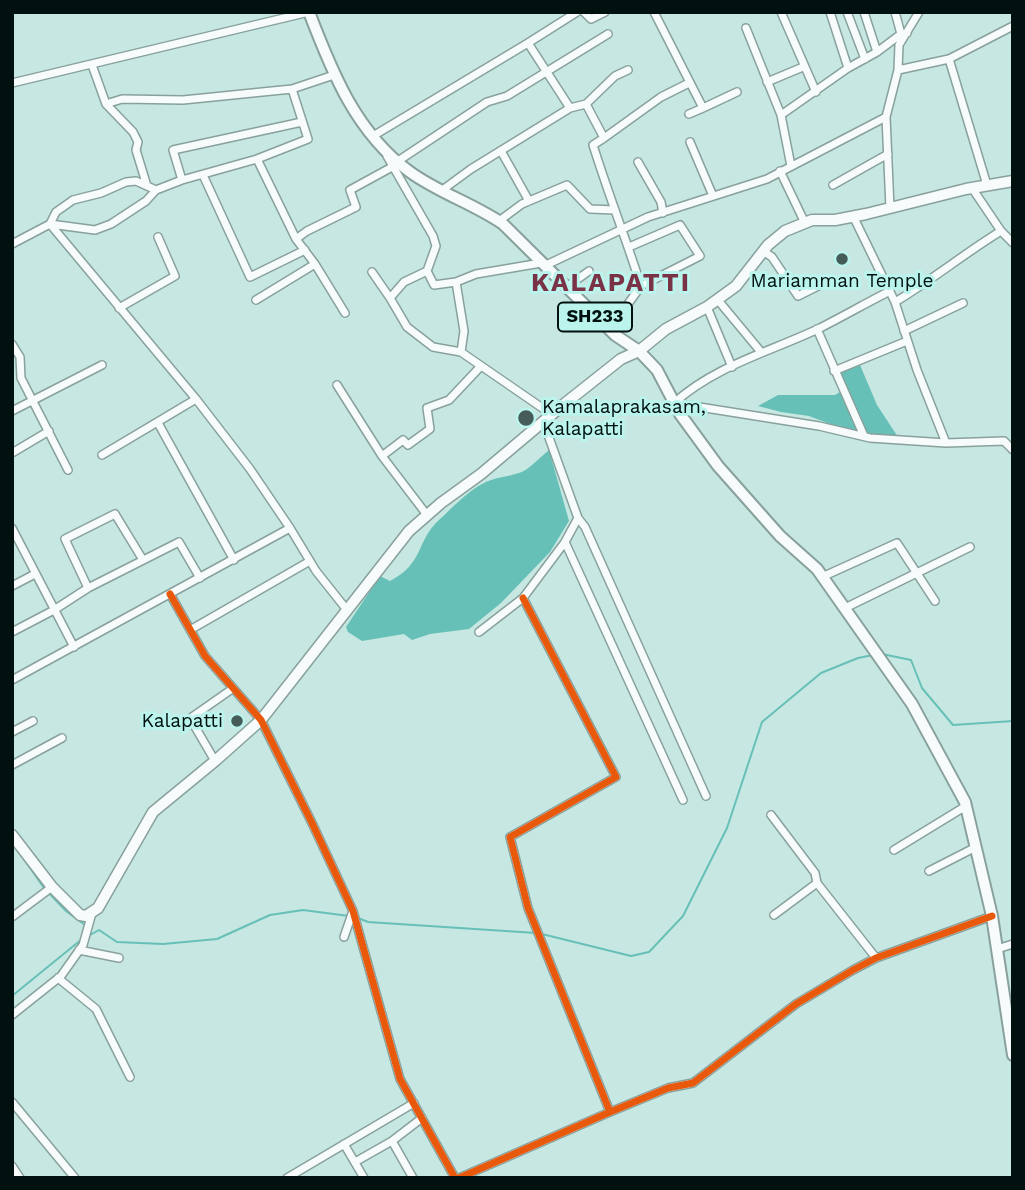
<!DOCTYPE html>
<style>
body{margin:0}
#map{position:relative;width:1025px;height:1190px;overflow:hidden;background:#c7e7e2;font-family:"Work Sans",sans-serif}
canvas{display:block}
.frame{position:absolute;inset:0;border:14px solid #00110f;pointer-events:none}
</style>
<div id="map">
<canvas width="1025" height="1190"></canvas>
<div class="frame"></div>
</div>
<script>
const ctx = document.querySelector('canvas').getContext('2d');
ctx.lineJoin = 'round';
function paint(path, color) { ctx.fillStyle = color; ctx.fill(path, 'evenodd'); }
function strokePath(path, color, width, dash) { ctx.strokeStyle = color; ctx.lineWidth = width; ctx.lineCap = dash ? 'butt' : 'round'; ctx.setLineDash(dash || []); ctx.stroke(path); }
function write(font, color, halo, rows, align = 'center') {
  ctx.font = font + ' "Work Sans",sans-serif'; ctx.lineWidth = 6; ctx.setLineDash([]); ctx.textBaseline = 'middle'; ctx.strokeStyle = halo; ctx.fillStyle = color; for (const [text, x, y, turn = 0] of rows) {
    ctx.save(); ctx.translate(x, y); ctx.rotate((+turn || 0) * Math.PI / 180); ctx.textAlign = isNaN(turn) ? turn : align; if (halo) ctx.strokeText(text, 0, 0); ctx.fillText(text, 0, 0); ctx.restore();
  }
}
const water = new Path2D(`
 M860 365 877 405 898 437 846 430 809 416 781 412 758 406 778 395H835L846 388 840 373Z
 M549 450 569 521 550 552 501 603 469 629 430 634 412 640 404 634 362 641 348 632 346 627 380 576 390 581C425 563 416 540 440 519 453 507 467 492 482 484 494 477 507 477 519 473 529 470 540 457 549 450Z`);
const stream = new Path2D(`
 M882 654 911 660 922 688 953 725 1013 721
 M19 852 44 888
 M48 892 66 911 85 925
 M358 918 368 922 536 933
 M542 934 631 956 649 952 683 916 727 828 762 722 821 673 858 658 873 655
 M90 935 99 930 117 942 163 944 217 939 270 915 303 910 349 916
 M12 996 82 939`);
const street = new Path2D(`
 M584 12 591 19 605 12
 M654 12 703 108 689 114
 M781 12 816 92
 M847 12 865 59
 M864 12 877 52
 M895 12 901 34
 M746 28 781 115
 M528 43 577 12
 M949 59 987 185
 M92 65 106 104 133 132 138 142 136 150 147 186
 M848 68 877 52 901 34 907 33
 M898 70 949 59 1013 26
 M767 82 803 67
 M12 83 309 12
 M106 104 122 99 183 100 292 89
 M586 104 615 76 628 70
 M703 108 737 92
 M886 117 898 70 899 45 919 12
 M373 136 528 43 570 108 586 104 604 138 593 145C608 193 626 239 641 286L609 330
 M604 138 661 97 689 83
 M690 142 713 196
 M501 151 529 201
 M387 156 433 236 436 246 427 271 404 282 390 298 407 327 433 347 461 352 551 414
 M257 159 296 239 315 264 345 313
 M398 161 487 102 507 96 608 34
 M638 162 661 202 663 213
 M791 166 781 115 848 68 830 12
 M780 171 805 223
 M203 175 250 277 305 250
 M182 180 173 150 302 122
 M833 185 888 154
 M972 188 1001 231 1013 243
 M156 190 136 181 126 182 101 193 73 200 56 212 50 224 196 399
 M441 191 471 169 570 108
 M853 216 895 302 917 370 946 443
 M499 221 522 204 567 185 590 209 615 210
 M296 239 307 231 356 207 350 190 392 167
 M12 244 50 224 95 230 111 224 146 201 156 190 182 180 257 159 308 139 292 89 334 75
 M629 247 680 225 700 256 641 286
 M763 251 772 257 798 296 820 285
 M544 266 648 217 767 179 886 117 890 208
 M427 271 434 285 456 282 476 274 541 263
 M372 272 390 298
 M456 282 464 331 461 352
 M565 288 589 271
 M717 299 761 352
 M256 300 315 264
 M895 302C932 280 965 253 1001 231
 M707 307 732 367
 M119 308 175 276 158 237
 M817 329 864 436
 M904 331 963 303
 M12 344 20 357 21 378 68 470
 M834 371 907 341
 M337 385 382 456
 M674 403 819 426 870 438 946 443 1004 441 1013 450
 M674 403C715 366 769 352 818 329 842 317 866 303 890 291
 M12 411 102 365
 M543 421 578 518 585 527 706 796
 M158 423 234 560
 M12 453 49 431
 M102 455 196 399 250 469 290 528
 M427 515 382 456 403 440 408 445 430 429 427 408 449 400 481 366
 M12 528 74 647
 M565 542 683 800
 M822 577 897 543 935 601
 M12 586 35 574
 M88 588 65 539 115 514 143 560
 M170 594 205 656 261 720 312 823 353 911 400 1079 455 1178
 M523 598 616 777 510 837 528 908 610 1112
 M845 608 970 547
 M190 630 310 561
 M12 632 54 610 88 588 179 542 200 578
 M479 632 523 598 565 542 578 518
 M12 680 290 528 316 571 347 610
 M12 732 33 721
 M215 761 194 725 192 717 232 689
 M12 765 62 738
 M771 815 815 873 817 883 876 958
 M894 850 966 806
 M929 871 976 847
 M774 915 817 883
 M12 917 52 887
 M344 937 353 911
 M997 949 1013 944
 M79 950 119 958
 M58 978 96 1009 130 1077
 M12 1015 61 976 83 945 92 913
 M12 1102 75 1178
 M392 1141 413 1178
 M344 1144 364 1178
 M355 1162 392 1141 422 1118
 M12 1166 20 1178
 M287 1178 414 1103
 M459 1178 610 1112 668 1088 693 1083 796 1004 853 970 876 958 992 916`);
const secondary = new Path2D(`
 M12 835 52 887 80 915 86 916 98 908 153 812 215 761 261 720 409 531 441 503 481 474 563 405 621 359 639 351 666 329 707 307 736 286 768 245 785 231 812 220H835L866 214 966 189 1013 181`);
const primary = new Path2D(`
 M309 12C332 72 356 133 410 172 439 193 474 204 503 224L615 335 639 351 657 370 680 414 718 466 780 536 817 569 912 704 965 802 992 916 1013 1055`);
const cycleway = new Path2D(`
 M170 594 205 656 261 720 312 823 353 911 400 1079 455 1178
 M523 598 616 777 510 837 528 908 610 1112
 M459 1178 610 1112 668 1088 693 1083 796 1004 853 970 876 958 992 916`);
const markers = [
 [842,259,7,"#465c59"],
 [526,418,9,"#465c59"],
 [237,721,7,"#465c59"]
];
const shields = [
 [595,317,74]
];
const shieldNames = [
 ["SH233",595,317]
];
const poiNames = [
 ["Mariamman Temple",842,281],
 ["Kamalaprakasam,",542,407,"left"],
 ["Kalapatti",542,429,"left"],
 ["Kalapatti",223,721,"right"]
];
const districtNames = [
 ["KALAPATTI",611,283]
];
paint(water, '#67c0b7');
strokePath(stream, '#67c0b7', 2);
strokePath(street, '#88a19d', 10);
strokePath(secondary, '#88a19d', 13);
strokePath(primary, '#88a19d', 14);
strokePath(street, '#f7fbfb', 7);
strokePath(secondary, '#f7fbfb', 10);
strokePath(primary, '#f7fbfb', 10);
strokePath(cycleway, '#e8590c', 7);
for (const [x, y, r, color] of markers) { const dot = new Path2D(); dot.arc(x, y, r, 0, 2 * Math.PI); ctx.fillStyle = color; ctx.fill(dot); strokePath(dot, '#baf4ec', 2.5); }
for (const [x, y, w] of shields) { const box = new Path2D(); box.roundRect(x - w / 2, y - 14.5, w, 29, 5); ctx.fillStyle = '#baf4ec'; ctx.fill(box); strokePath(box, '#00110f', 2); }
write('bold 18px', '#00110f', null, shieldNames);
write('19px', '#00110f', '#baf4ec', poiNames);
ctx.letterSpacing = '2px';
write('bold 26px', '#7a3346', '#baf4ec', districtNames);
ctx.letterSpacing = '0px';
</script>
